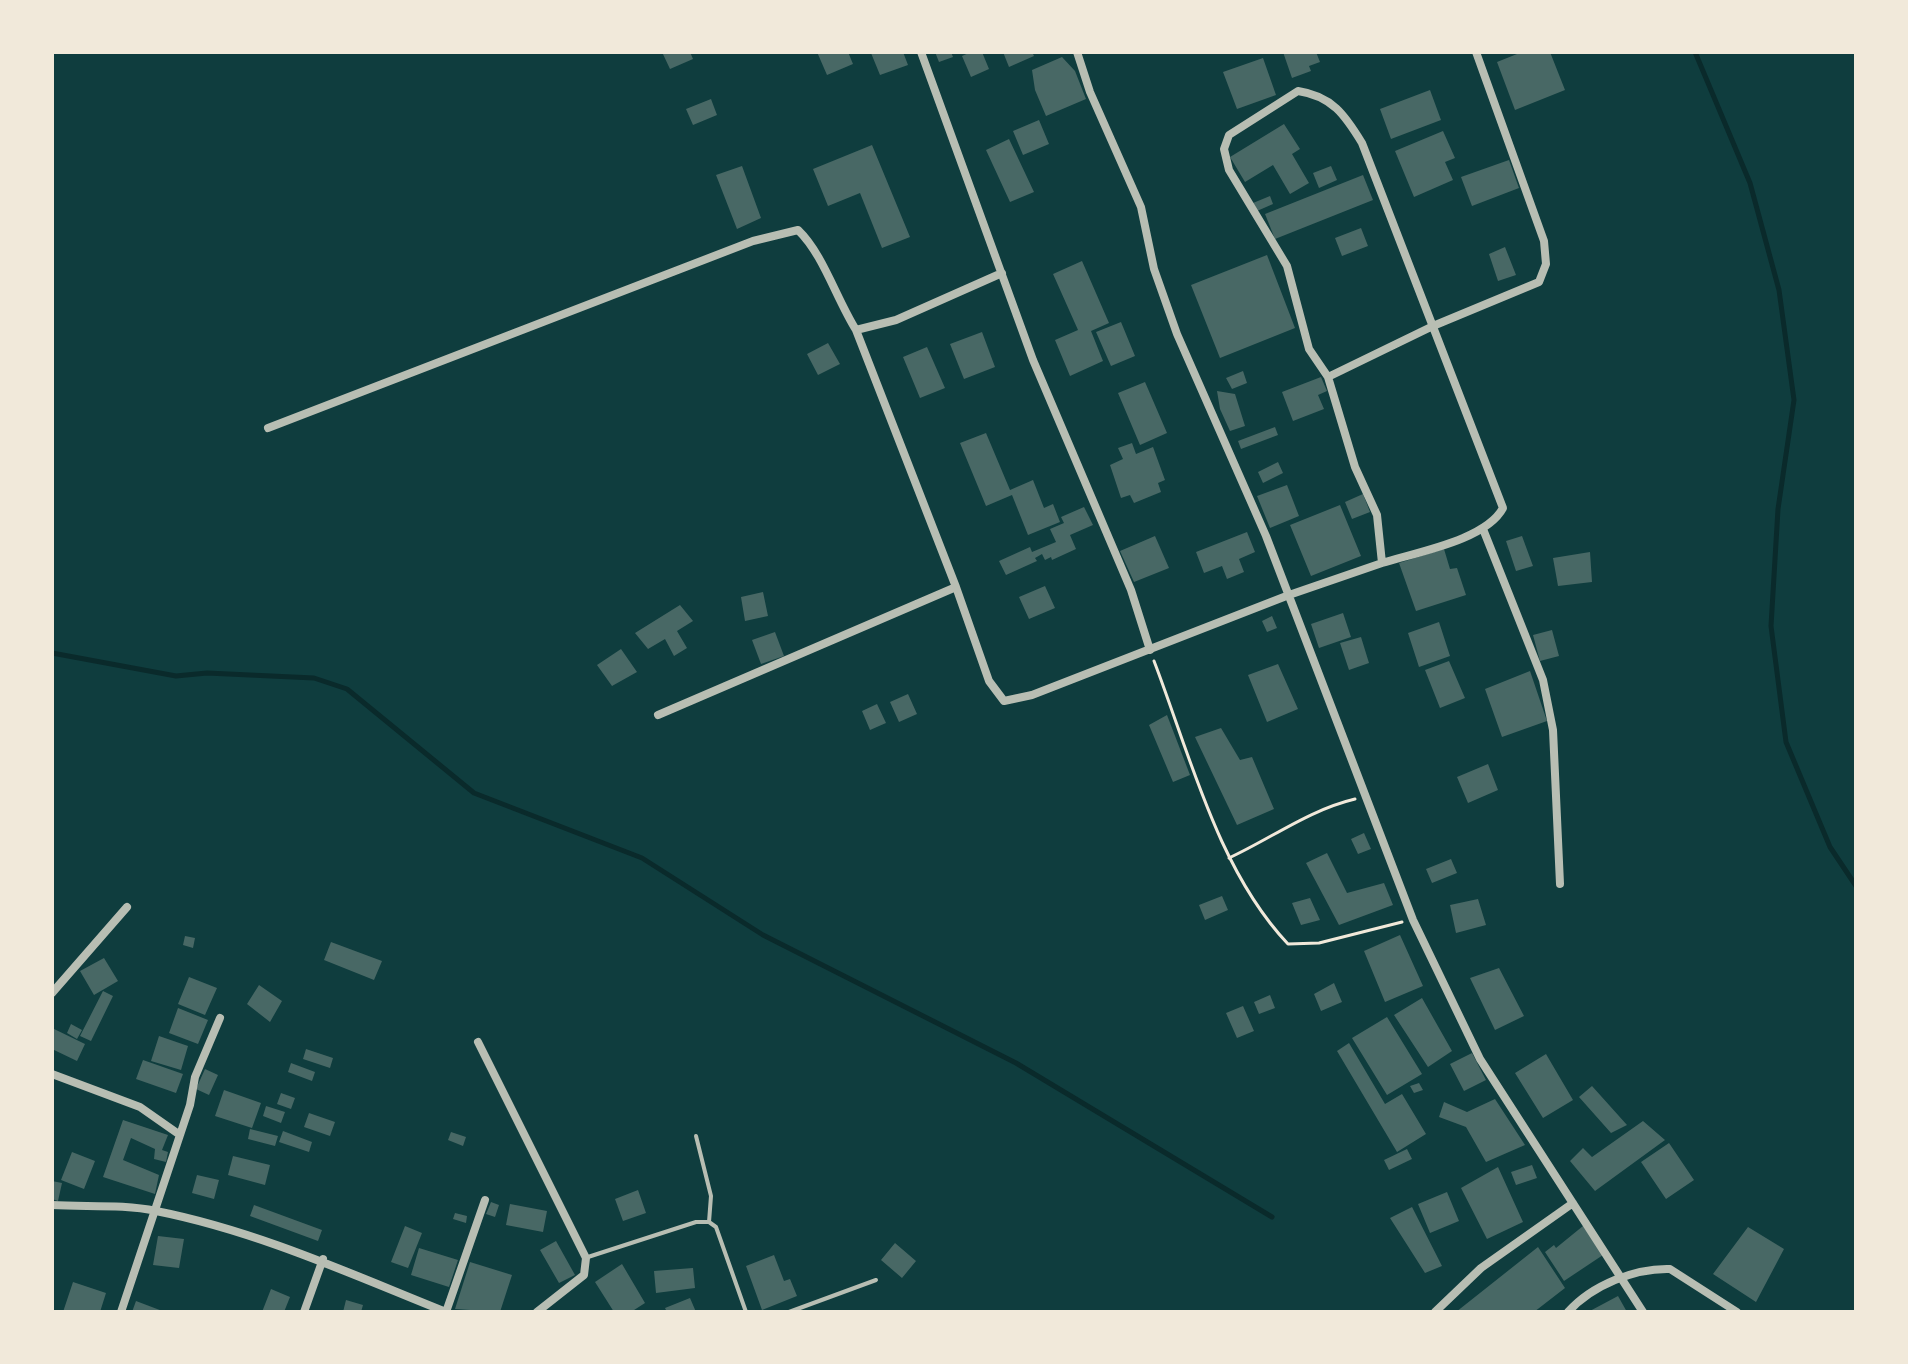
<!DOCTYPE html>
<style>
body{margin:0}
#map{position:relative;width:1908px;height:1364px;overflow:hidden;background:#0f3d3e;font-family:Roboto,sans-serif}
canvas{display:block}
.frame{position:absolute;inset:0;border:54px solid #f1e9da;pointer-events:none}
</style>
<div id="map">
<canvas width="1908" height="1364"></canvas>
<div class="frame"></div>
</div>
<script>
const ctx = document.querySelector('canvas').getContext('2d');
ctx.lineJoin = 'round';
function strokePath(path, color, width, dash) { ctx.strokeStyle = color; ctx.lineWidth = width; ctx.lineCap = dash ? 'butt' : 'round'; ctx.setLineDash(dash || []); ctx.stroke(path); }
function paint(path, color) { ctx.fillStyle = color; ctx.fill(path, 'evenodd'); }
const stream = new Path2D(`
 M1695 52 1750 183 1779 290 1794 400 1778 509 1771 626 1786 742 1830 847 1856 886
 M52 653 176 676 207 673 314 678 347 689 474 793 642 858 763 935 1016 1063 1272 1217`);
const building = new Path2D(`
 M662 52H690L693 59 670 69Z
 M817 52H848L853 64 827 75Z
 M903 52 908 65 880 75 871 53Z
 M935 52H951L953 57 939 62Z
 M971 52H982L989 69 971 77 962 56Z
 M1003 52H1032L1034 56 1009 67Z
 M1283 52H1316L1320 62 1309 66 1311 71 1292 78Z
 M1522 52H1550L1565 90 1515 110 1497 62Z
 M1062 57 1075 71 1086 99 1046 116 1035 90 1032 70Z
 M1263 58 1276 95 1237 109 1223 72Z
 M1430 90 1441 120 1391 139 1380 109Z
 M711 99 717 115 693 125 686 109Z
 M1039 120 1049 144 1023 155 1013 131Z
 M1284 124 1300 149 1292 154 1309 183 1290 194 1273 165 1245 182 1230 157Z
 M1443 131 1455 158 1445 162 1453 180 1414 197 1395 151Z
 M1009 139 1034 192 1010 202 986 150Z
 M872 145 910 237 882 248 860 193 828 206 813 169Z
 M1509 160 1519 188 1472 206 1461 177Z
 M742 166 761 218 737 229 716 175Z
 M1331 166 1337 180 1319 188 1313 173Z
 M1363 175 1373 200 1275 239 1265 214Z
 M1270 196 1273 204 1257 211 1253 203Z
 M1361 228 1368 246 1342 256 1335 238Z
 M1505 247 1516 275 1498 281 1489 254Z
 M1267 255 1295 328 1220 358 1191 285Z
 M1082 261 1109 323 1091 331 1103 361 1070 376 1055 340 1078 330 1053 274Z
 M1121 322 1135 356 1111 366 1096 332Z
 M982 332 995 367 964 379 950 344Z
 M828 343 840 364 818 375 807 354Z
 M927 347 945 388 920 398 903 357Z
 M1243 371 1247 383 1232 389 1226 378Z
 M1321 377 1327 391 1318 395 1324 409 1293 421 1282 392Z
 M1145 382 1167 433 1140 445 1118 393Z
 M1217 391 1235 394 1245 426 1230 431 1220 409Z
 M1275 427 1278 435 1241 449 1238 441Z
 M986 433 1010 490 1033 480 1044 508 1053 504 1060 522 1028 535 1012 495 986 506 960 443Z
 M1132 443 1136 454 1153 447 1165 480 1158 483 1161 492 1134 503 1130 495 1121 498 1110 465 1123 459 1118 448Z
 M1278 462 1283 473 1263 483 1258 472Z
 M1287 485 1299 516 1270 528 1257 496Z
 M1363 494 1370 512 1352 519 1345 502Z
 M1340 505 1361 556 1311 576 1290 525Z
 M1084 507 1093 525 1070 535 1076 549 1052 560 1051 557 1045 560 1042 554 1035 558 1037 561 1006 575 999 561 1030 547 1032 552 1056 542 1050 529 1064 523 1061 517Z
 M1247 532 1255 552 1239 559 1244 572 1227 579 1222 566 1204 573 1196 552Z
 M1155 536 1169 568 1134 582 1120 551Z
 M1522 536 1533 566 1516 571 1506 541Z
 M1444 549 1450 569 1457 568 1466 595 1416 611 1399 563Z
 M1590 552 1592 582 1558 586 1553 558Z
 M1045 586 1055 608 1029 619 1019 597Z
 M763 592 768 616 745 621 741 597Z
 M680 605 693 621 677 631 687 648 674 656 665 639 648 649 635 633Z
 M1343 613 1351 637 1319 648 1311 624Z
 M1272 616 1277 628 1267 632 1262 621Z
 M1439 622 1450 656 1419 667 1408 633Z
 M1552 630 1559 656 1540 661 1533 635Z
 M775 632 784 656 761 664 752 640Z
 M1361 637 1369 663 1349 670 1340 643Z
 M621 649 637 672 612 686 597 665Z
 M1449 661 1465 698 1440 708 1425 670Z
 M1278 664 1298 709 1267 722 1248 675Z
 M1530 671 1547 721 1502 737 1485 689Z
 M908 694 917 714 899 722 890 702Z
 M877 704 886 723 870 730 862 711Z
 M1167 715 1190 775 1173 782 1149 725Z
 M1221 728 1240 760 1252 757 1274 809 1237 825 1195 737Z
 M1488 764 1498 790 1468 803 1457 777Z
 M1364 833 1371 849 1358 854 1351 839Z
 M1327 853 1347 893 1384 883 1393 905 1339 925 1306 863Z
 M1451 859 1457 873 1432 883 1426 869Z
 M1222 896 1228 910 1205 920 1199 905Z
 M1310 898 1320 920 1301 925 1292 903Z
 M1478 899 1486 925 1456 933 1450 905Z
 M1400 935 1423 986 1385 1002 1364 951Z
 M185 936 195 938 193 948 183 945Z
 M331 942 382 961 374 980 324 960Z
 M104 958 118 981 94 995 80 971Z
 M1499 968 1524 1016 1495 1030 1470 978Z
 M189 977 217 988 205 1015 178 1004Z
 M1334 983 1342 1002 1321 1011 1314 994Z
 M259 985 282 1001 270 1022 247 1004Z
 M103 991 113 996 91 1041 80 1036Z
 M1270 995 1275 1008 1259 1014 1254 1002Z
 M1422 998 1452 1051 1428 1067 1394 1015Z
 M1243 1006 1254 1031 1237 1038 1226 1013Z
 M178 1008 208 1020 198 1044 169 1033Z
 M1387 1017 1422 1074 1387 1095 1352 1038Z
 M71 1024 82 1030 77 1039 67 1033Z
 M52 1028 85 1044 77 1061 52 1049Z
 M159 1036 188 1046 181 1070 151 1061Z
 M1349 1043 1385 1104 1402 1094 1426 1134 1397 1152 1337 1051Z
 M306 1049 333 1058 330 1068 303 1059Z
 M1472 1053 1486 1080 1464 1091 1450 1064Z
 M1546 1054 1573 1100 1543 1118 1515 1073Z
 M143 1060 183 1074 176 1093 136 1079Z
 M291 1063 315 1072 312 1081 288 1072Z
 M205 1069 218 1075 209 1095 196 1089Z
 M1419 1083 1423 1090 1414 1093 1410 1086Z
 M1592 1086 1627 1125 1611 1133 1579 1097Z
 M224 1090 261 1103 252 1128 215 1116Z
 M281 1093 295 1098 291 1109 277 1104Z
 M1495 1099 1525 1145 1486 1162 1466 1127 1439 1117 1444 1102 1467 1112Z
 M266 1106 285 1112 281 1123 263 1116Z
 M309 1113 335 1122 330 1136 304 1127Z
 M123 1120 168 1135 162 1150 168 1152 166 1162 154 1159 155 1149 131 1138 123 1160 159 1175 155 1194 103 1177Z
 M1643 1121 1665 1140 1595 1191 1570 1161 1583 1148 1592 1157Z
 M250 1129 278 1136 275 1146 248 1139Z
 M283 1131 312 1142 309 1152 279 1142Z
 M451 1132 466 1137 463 1146 448 1140Z
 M1669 1143 1694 1180 1666 1199 1641 1162Z
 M1407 1149 1412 1159 1389 1170 1384 1160Z
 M72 1152 95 1161 84 1189 61 1180Z
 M233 1156 270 1165 265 1185 228 1175Z
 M1532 1165 1537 1178 1516 1185 1511 1172Z
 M1498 1167 1523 1222 1487 1239 1461 1188Z
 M197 1175 219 1180 214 1199 192 1193Z
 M52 1181 62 1183 58 1201 52 1199Z
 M638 1190 646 1213 623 1221 615 1199Z
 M1447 1192 1459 1221 1430 1233 1418 1204Z
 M491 1202 499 1205 495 1217 486 1214Z
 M510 1204 547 1211 543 1232 506 1225Z
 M254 1205 322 1230 318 1241 250 1216Z
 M1412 1207 1442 1266 1425 1273 1390 1218Z
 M455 1213 467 1216 466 1223 453 1219Z
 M405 1226 422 1233 408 1268 391 1262Z
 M1583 1226 1603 1255 1564 1281 1545 1252 1554 1245 1556 1248Z
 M1748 1227 1784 1249 1756 1302 1713 1274Z
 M158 1236 184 1239 179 1268 153 1265Z
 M556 1241 575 1275 559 1283 540 1250Z
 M895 1243 916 1261 902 1278 881 1260Z
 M1538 1247 1565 1288 1534 1312H1456Z
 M419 1248 458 1260 449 1287 411 1275Z
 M774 1255 784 1281 790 1279 797 1296 762 1310 746 1266Z
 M470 1262 512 1275 500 1312 455 1309Z
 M622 1264 645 1303 631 1312H614L595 1282Z
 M693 1268 695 1288 656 1293 654 1271Z
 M73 1282 106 1293 100 1312H63Z
 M271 1289 290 1297 284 1312H262Z
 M1618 1296 1627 1312H1588Z
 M690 1298 696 1312H667L665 1308Z
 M346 1300 363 1305 361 1312H343Z
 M136 1301 165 1312H132Z`);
const path = new Path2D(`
 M1154 661C1190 755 1218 870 1288 944L1319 943 1402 922
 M1229 858C1272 838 1309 810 1355 799`);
const service = new Path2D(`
 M696 1136 711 1196 709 1222
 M588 1257 696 1222H709L716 1227 746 1312
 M789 1312 876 1280`);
const minor = new Path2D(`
 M921 52 1033 360 1131 590 1150 650
 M1077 52 1090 92 1141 207 1154 269 1177 334 1266 536 1413 920 1480 1059 1643 1312
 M1298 91C1332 96 1345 115 1362 143L1503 508C1486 540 1417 552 1382 563L1377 515 1355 467 1328 377 1309 349 1287 266 1229 170 1224 149 1229 135Z
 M856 330 956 587
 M1328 377 1433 326 1539 282 1546 264 1544 241 1476 52
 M268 428 753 241 798 230C823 254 836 298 856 330L896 320 1002 273
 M1483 529 1543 680 1553 730 1560 884
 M658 715 956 587 989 681 1004 701 1032 695 1289 595 1382 563
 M52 993 127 907
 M478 1042 586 1258 584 1275 537 1312
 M52 1074 140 1107 180 1135
 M52 1205C86 1207 124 1204 156 1211 257 1231 351 1274 446 1312
 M121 1312 190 1105 195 1077 220 1018
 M304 1312 323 1259
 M446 1312 485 1200
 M1435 1312 1481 1268 1573 1203
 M1568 1312C1592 1285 1635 1268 1670 1269L1737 1312`);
strokePath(stream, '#0a2a2b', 5);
paint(building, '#486865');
strokePath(path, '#f1e9da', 3);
strokePath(service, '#b8beb3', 4);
strokePath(minor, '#b8beb3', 8);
</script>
